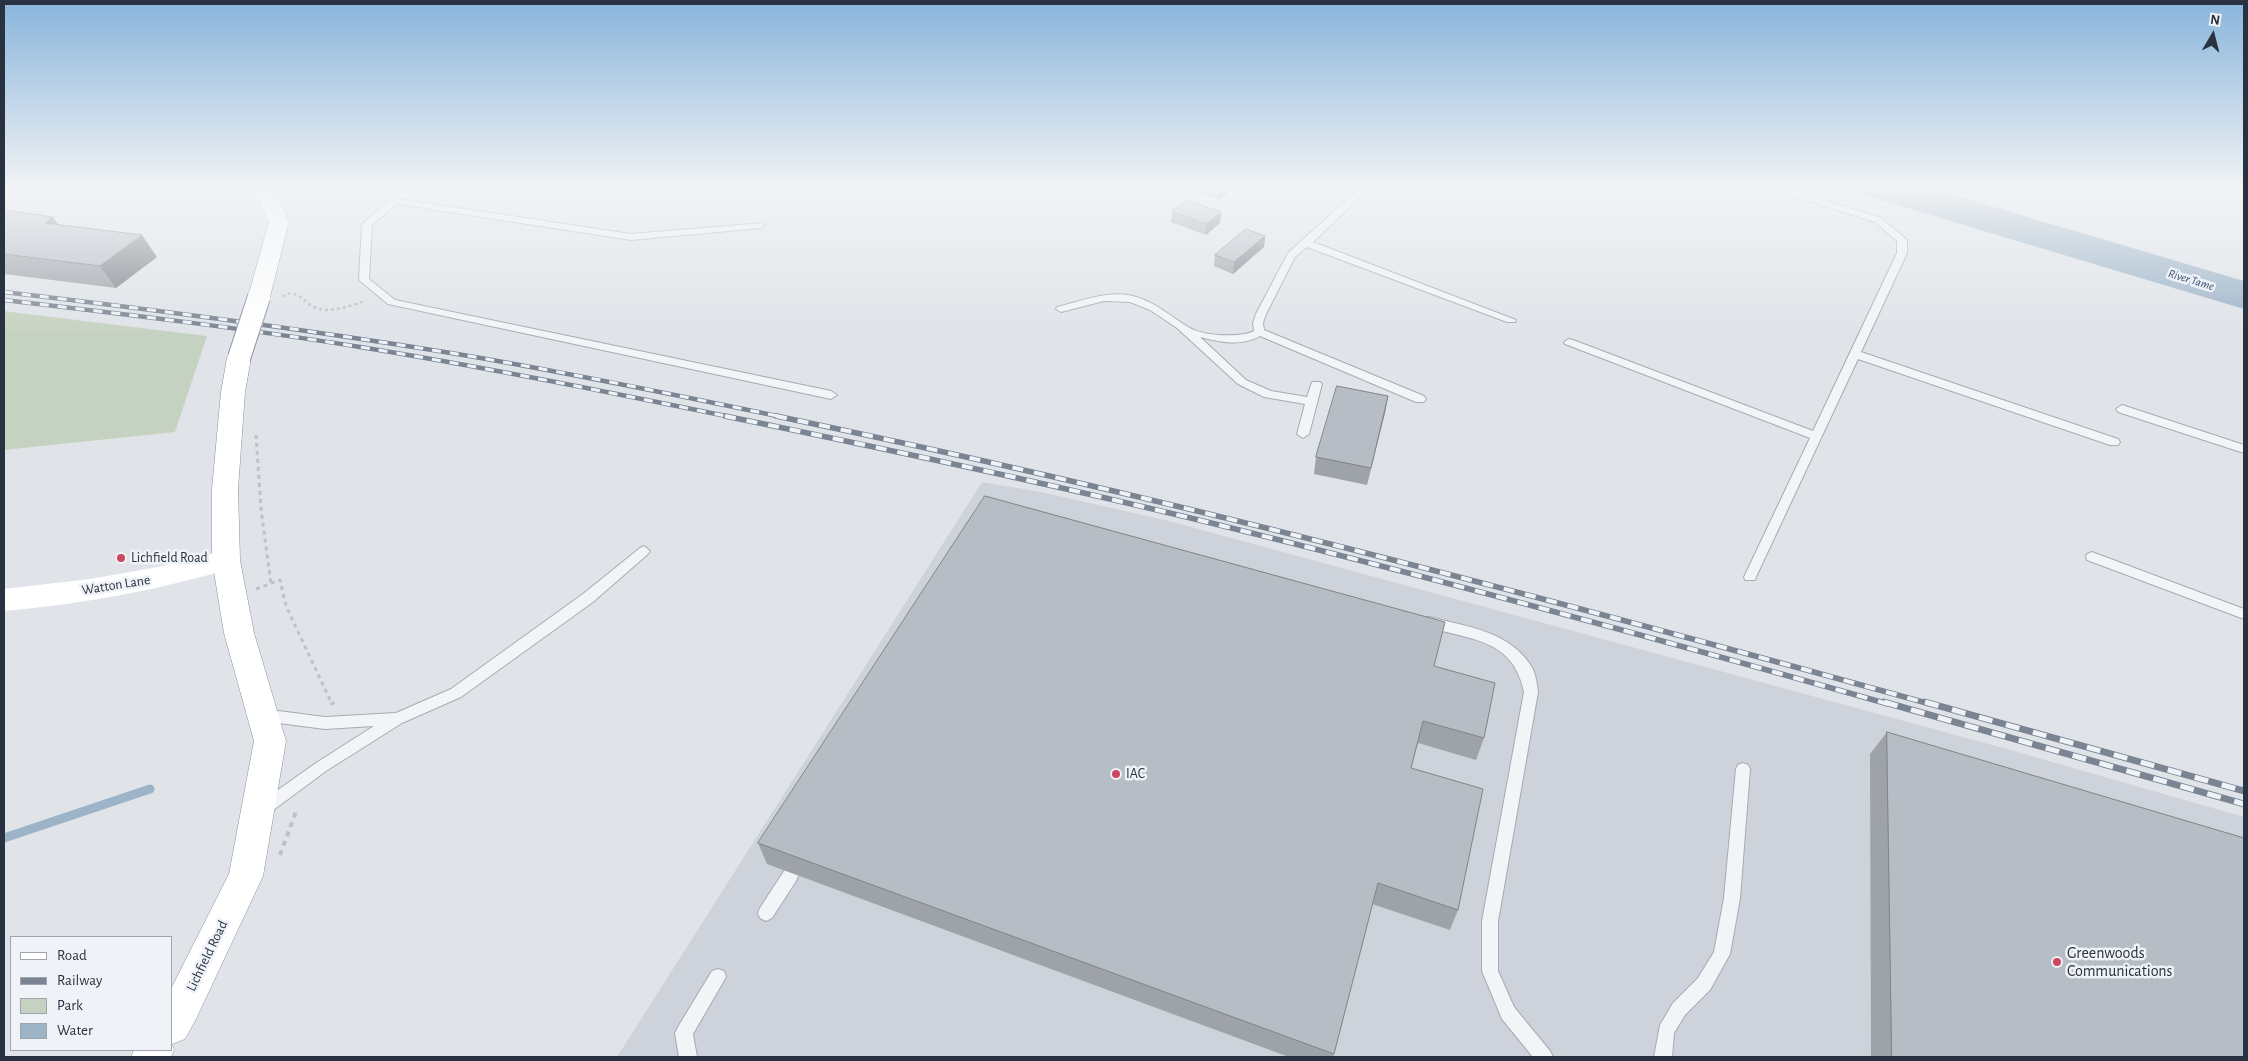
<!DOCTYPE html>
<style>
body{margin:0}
#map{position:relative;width:2248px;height:1061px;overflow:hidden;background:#e0e4e9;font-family:"Alegreya Sans",sans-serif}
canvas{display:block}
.frame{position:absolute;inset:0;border:5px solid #293240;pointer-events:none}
.legend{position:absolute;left:10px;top:936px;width:162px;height:115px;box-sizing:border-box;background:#eff2f6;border:1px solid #a0a5ad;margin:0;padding:6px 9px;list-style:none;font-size:15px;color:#293240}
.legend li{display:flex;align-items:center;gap:10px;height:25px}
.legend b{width:25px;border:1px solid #a0a5ad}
.north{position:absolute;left:2188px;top:10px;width:50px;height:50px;-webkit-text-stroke:4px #eff2f6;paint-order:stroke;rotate:8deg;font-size:14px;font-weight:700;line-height:20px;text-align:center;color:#293240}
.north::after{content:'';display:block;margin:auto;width:18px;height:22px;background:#293240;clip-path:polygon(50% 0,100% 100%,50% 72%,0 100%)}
</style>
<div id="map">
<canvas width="2248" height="1061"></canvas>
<div class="frame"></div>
<ul class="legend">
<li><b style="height:6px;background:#fff"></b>Road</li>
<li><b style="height:6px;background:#7a8492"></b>Railway</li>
<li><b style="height:14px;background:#c6d2c1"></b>Park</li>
<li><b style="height:14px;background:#9cb3c8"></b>Water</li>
</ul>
<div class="north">N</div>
</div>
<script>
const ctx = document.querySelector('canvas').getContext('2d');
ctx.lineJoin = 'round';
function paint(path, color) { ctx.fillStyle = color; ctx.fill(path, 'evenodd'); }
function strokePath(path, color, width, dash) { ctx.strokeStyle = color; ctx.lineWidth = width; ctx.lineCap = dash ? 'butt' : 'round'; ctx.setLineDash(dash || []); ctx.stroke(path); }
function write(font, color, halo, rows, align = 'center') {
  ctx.font = font + ' "Alegreya Sans",sans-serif'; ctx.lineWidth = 5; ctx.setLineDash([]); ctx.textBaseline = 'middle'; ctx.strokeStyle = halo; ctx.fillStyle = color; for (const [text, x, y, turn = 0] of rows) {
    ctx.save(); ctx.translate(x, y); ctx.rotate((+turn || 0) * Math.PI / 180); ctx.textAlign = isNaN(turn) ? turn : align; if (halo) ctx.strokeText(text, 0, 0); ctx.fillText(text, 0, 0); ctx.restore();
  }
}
const built = new Path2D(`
 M982 482 1036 491 1169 521 2007 749 2244 817V1057H617Z`);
const green = new Path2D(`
 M4 311 207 336 175 432 4 450Z`);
const water = new Path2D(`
 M1837 187H1926L2244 281V309Z`);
const stream = new Path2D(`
 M4 838 150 789`);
const pathFar2 = new Path2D(`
 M283 297 285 294C303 292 302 302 316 308 331 314 351 305 366 301`);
const pathFar1 = new Path2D(`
 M256 435 261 509 271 584
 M256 589 280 580 286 606 332 704`);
const path = new Path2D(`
 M332 702 333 705
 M280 855 297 809`);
const service = new Path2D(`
 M372 187H381L398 199 631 234 763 223 765 225 760 228 631 240 397 204 372 225 369 279 395 300 831 391 837 395 831 399 388 304 359 280 362 224 389 201Z
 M1361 187H1371L1313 242 1516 320 1515 322H1507L1307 247 1295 257 1266 314 1263 323 1264 330 1424 396 1426 399 1424 402H1416L1260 336C1241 347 1219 342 1200 337L1246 380 1271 391 1307 397 1312 382H1320L1322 384 1309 434 1303 438 1297 434 1305 404 1264 397 1238 384 1177 328 1150 310 1130 302 1104 301 1061 312 1056 309 1057 307C1082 301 1108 290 1133 296 1156 302 1171 317 1190 328 1203 336 1241 338 1254 331L1253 323 1256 314 1288 253Z
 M1769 187H1782L1881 218 1907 240V253L1861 352 2118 439 2120 442 2118 445H2110L1858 359 1756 577 1755 580H1745L1744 577 1810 438 1565 344 1564 342 1569 339 1573 340 1813 431 1897 253V241L1875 222 1770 189Z
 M2122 405 2244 445V453L2118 412 2116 409Z
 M644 546 650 551 648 554 593 602 461 697 402 723 326 771 268 814 263 816 258 814 255 809 258 804 316 763 374 726 325 729 263 721 258 719 256 715 258 711 263 709 325 717 396 713 451 689 583 594 640 548Z
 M2092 552 2244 609V619L2087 560 2086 557 2087 554Z
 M1429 617C1468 627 1511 631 1533 669 1536 676 1537 685 1538 692L1498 921V971L1514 1007 1550 1051 1553 1057H1533L1502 1019 1482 971V921L1524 692C1513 637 1468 640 1424 626L1422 622 1424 618Z
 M1743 763 1748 765 1750 769 1740 898 1730 954 1710 990 1685 1015 1674 1033 1672 1057H1654L1660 1025 1673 1003 1698 978 1714 952 1724 898 1736 769 1738 765Z
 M790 869 796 871 798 876 796 881 772 918 766 921 760 918 758 913 760 908 784 871Z
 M718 969 724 971 726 977 693 1034 697 1057H679L675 1033 678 1027 712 971Z`);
const secondary = new Path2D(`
 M226 550 236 553 240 560 236 567C160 590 83 604 4 611V589L90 579 158 567Z`);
const trunk = new Path2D(`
 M251 187H271L289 221 270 297 267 302 259 304 251 302 248 297 269 221Z
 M239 351 247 353 251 358 245 392 238 489 240 560 254 633 286 741 263 876 195 1021 185 1039 172 1044 174 1050 171 1057H131L134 1050H171V989L229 874 254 741 224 633 212 560V489L221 392 227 358 231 353Z`);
const railFar2 = new Path2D(`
 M4 292C157 310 311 330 463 355 570 373 676 395 782 417
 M4 300C123 314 242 328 360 347 484 367 607 392 731 417`);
const railFar1 = new Path2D(`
 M725 416C886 449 1047 483 1207 522 1435 578 1662 640 1888 704
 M776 416C1164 496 1547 598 1930 704`);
const rail = new Path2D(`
 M1884 702 2244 804
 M1925 702 2244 791`);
const trunkBridge = new Path2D(`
 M239 358 259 297`);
const wall = new Path2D(`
 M1184 187H1236L1219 200Z
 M4 210 58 224 157 257 116 288 4 274Z
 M1172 211 1220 223 1206 235 1171 222Z
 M1265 236 1264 247 1233 274 1214 266 1215 255Z
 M1388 396 1367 485 1314 474 1316 457Z
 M1434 666 1484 738 1476 760 1418 743 1411 768 1458 910 1450 930 1372 904 1333 1057H1289L767 864 758 843Z
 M1887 732 2244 1057H1871L1870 754Z`);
const shadedWall = new Path2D(`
 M1220 187H1236L1219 200Z
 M1221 212 1220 223 1206 235V224Z
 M53 217 68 238 45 223Z
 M142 235 157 257 116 288 100 266Z
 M1265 236 1264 247 1233 274 1234 262Z
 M1388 396 1385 413 1367 485 1371 468Z`);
const building = new Path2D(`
 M1187 200 1221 212 1206 224 1172 211Z
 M4 210 53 217 45 223 142 235 100 266 4 254Z
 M1246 229 1265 236 1234 262 1215 255Z
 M1337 386 1388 396 1371 468 1316 457Z
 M985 496 1445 622 1434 666 1495 683 1484 738 1423 721 1411 768 1483 789 1458 910 1378 883 1334 1054 758 843Z
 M1887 732 2244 838V1057H1892Z`);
const markers = [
 [121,558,5,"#cb4860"],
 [1116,774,5,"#cb4860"],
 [2057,962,5,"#cb4860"]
];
const farWaternames = [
 ["River Tame",2191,280,17]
];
const poiNames = [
 ["Lichfield Road",131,558],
 ["IAC",1126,774]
];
const streetNames = [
 ["Watton Lane",116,585,-9],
 ["Lichfield Road",207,956,-64]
];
const nearPoinames = [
 ["Greenwoods",2067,953],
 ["Communications",2067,971]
];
paint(built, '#ced3db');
paint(green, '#c6d2c1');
paint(water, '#9cb3c8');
strokePath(stream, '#9cb3c8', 9);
strokePath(service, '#a5abb3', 2);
strokePath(trunk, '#88929f', 1);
strokePath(pathFar2, '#bec2c7', 2.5, [3, 3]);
strokePath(pathFar1, '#bec2c7', 3, [4, 4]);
strokePath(path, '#bec2c7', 4, [5, 5]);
paint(service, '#f3f4f7');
paint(secondary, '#fff');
paint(trunk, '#fff');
strokePath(railFar2, '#7a8492', 4.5);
strokePath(railFar1, '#7a8492', 5.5);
strokePath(rail, '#7a8492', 7);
strokePath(railFar2, '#eff2f6', 3, [9]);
strokePath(railFar1, '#eff2f6', 4, [11]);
strokePath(rail, '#eff2f6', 5, [14]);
strokePath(trunkBridge, '#88929f', 24, []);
strokePath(trunkBridge, '#fff', 22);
paint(wall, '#9da3a9');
paint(shadedWall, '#80848a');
paint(building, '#b7bdc5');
strokePath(building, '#80848a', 1);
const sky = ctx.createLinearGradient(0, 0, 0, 335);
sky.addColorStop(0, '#89b4db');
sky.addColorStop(0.56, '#f1f3f5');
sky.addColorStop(1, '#f1f3f500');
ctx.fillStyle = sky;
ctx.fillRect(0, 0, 2248, 335);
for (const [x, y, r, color] of markers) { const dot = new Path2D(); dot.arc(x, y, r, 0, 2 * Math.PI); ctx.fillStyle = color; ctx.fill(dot); strokePath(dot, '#eff2f6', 2); }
write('italic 12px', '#345273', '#eff2f6', farWaternames);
write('14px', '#293240', '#eff2f6', poiNames, 'left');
write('14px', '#293240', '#eff2f6', streetNames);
write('16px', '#293240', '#eff2f6', nearPoinames, 'left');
</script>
